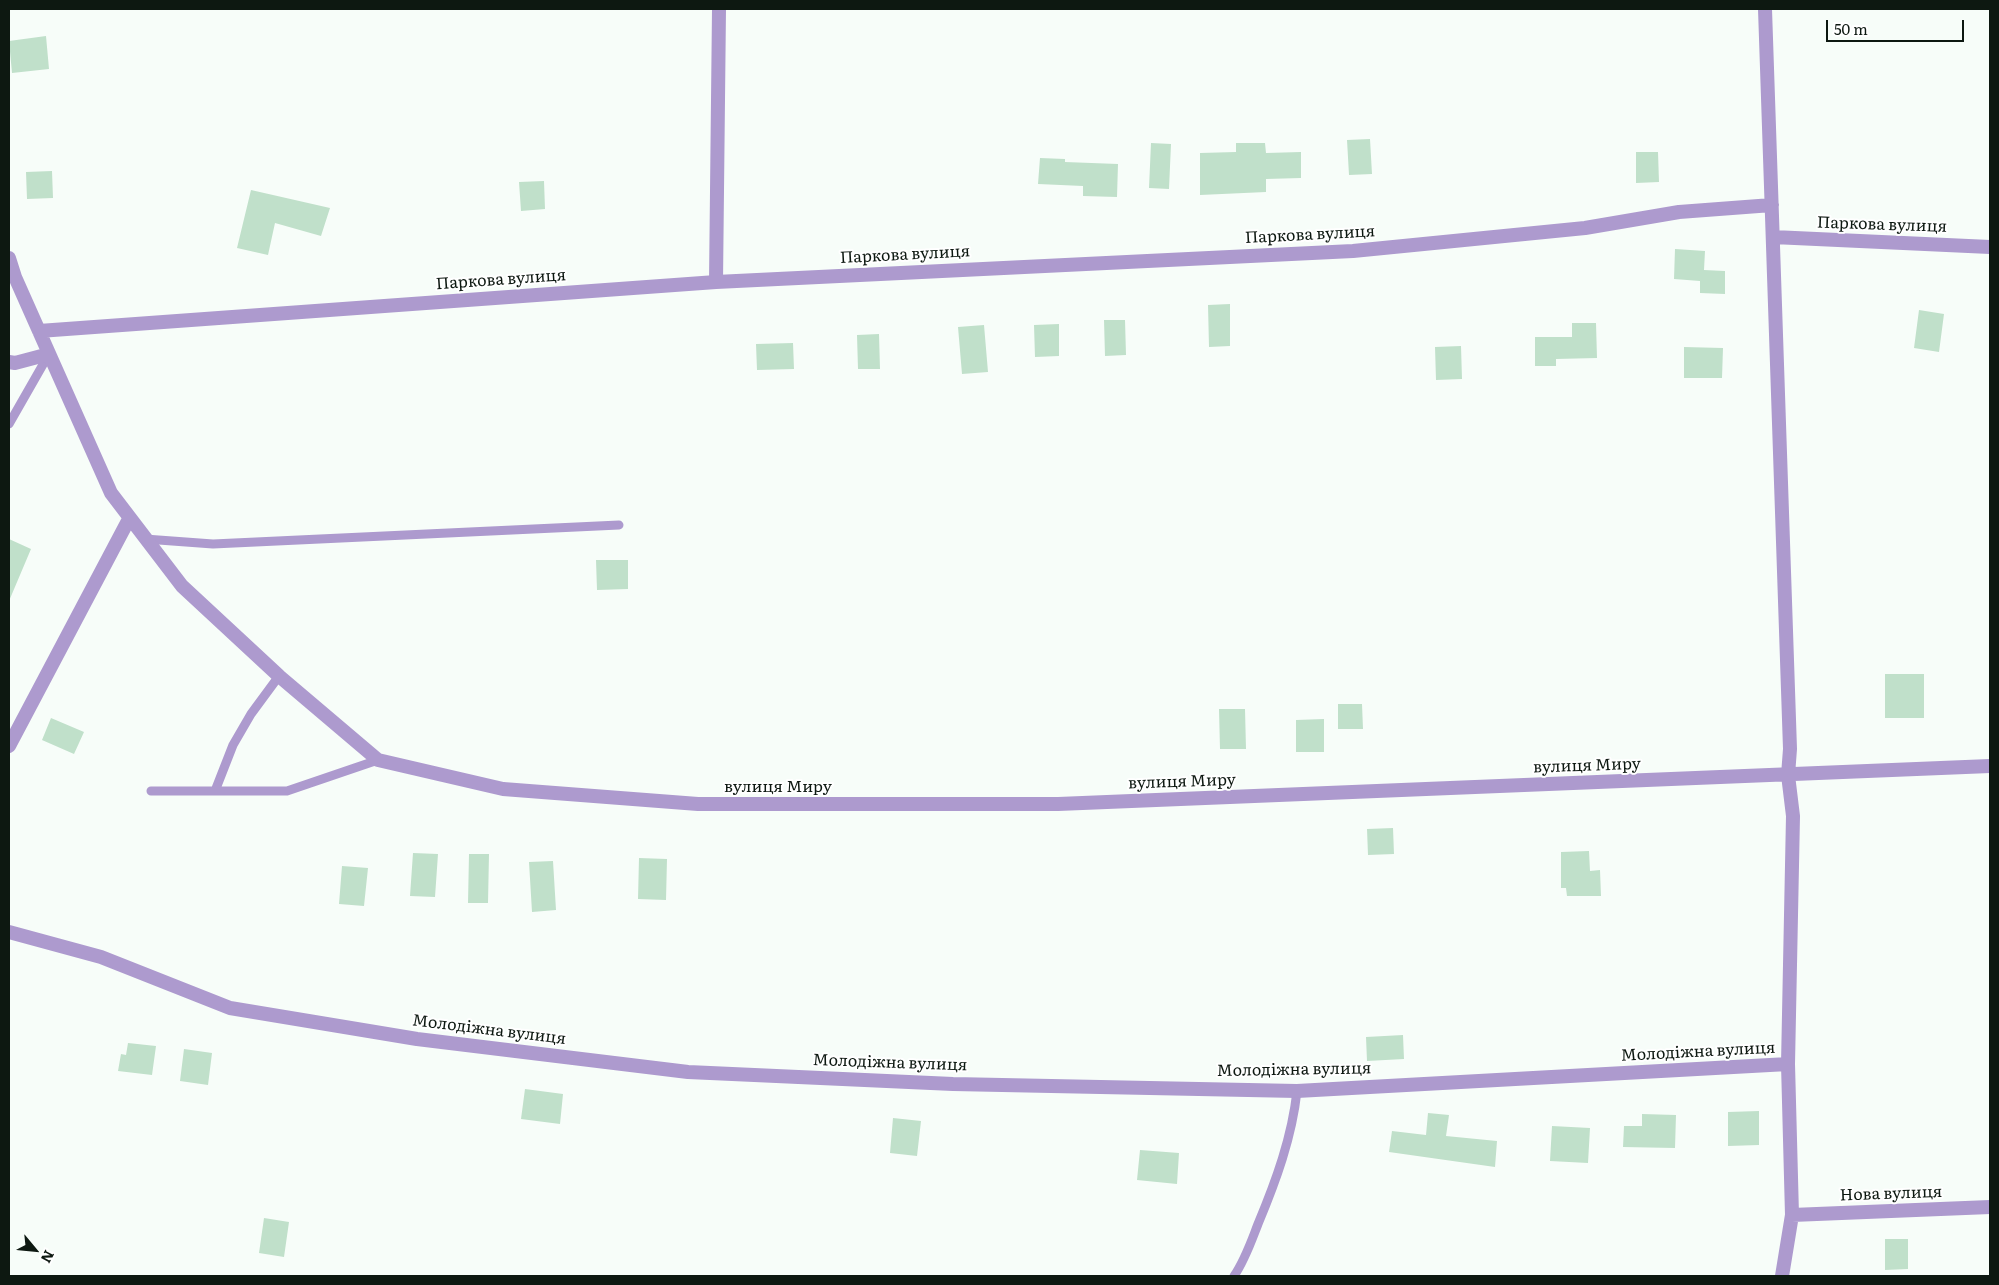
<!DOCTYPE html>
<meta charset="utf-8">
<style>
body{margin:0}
#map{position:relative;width:1999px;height:1285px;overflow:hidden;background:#f7fdf9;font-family:Literata,serif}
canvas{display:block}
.frame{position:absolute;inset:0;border:10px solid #0d1811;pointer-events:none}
.north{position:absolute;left:10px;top:1225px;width:50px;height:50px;-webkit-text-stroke:4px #fff;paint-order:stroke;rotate:118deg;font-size:14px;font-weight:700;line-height:20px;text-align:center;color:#0d1811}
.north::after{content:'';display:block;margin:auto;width:18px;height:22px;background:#0d1811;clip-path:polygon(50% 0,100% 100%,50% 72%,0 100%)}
.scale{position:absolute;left:1826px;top:20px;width:138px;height:22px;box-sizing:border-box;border:2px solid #0d1811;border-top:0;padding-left:6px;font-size:15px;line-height:18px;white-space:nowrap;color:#0d1811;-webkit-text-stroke:4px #fff;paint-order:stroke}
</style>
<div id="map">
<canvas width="1999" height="1285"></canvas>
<div class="frame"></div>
<div class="north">N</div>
<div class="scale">50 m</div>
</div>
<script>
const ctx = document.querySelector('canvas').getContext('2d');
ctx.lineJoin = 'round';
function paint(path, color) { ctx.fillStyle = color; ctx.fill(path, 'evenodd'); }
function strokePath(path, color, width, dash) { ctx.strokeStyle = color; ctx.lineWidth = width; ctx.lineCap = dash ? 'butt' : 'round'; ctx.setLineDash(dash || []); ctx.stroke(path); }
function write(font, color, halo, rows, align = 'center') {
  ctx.font = font + ' Literata,serif'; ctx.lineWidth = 4; ctx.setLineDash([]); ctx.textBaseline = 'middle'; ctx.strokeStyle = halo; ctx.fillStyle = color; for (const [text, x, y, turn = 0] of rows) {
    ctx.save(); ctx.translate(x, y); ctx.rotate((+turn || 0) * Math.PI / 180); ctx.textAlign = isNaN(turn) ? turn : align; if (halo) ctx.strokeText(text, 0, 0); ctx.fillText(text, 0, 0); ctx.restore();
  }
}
const building = new Path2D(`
 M46 36 49 69 12 73 9 41Z
 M1370 139 1372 174 1349 175 1347 140Z
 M1151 143 1171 144 1169 189 1149 188Z
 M1236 143H1265L1266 153 1301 152V178L1266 179V192L1200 195V153L1236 152Z
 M1636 152H1658L1659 182 1636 183Z
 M1040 158 1065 159V162L1118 164 1117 197 1083 196V186L1038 184Z
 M52 171 53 198 27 199 26 172Z
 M544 181 545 209 521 211 519 182Z
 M251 190 330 208 321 236 275 223 268 255 237 248Z
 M1675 249 1705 251 1704 270 1725 271V294L1700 293V281L1674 279Z
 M1230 304V346L1209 347 1208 305Z
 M1919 310 1944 314 1939 352 1914 348Z
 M1104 320H1125L1126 355 1105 356Z
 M1572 323H1596L1597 358 1556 359V366H1535V337H1572Z
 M1059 324V356L1035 357 1034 325Z
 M984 325 988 372 962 374 958 327Z
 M879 334 880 369H858L857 335Z
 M793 343 794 369 757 370 756 344Z
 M1461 346 1462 379 1436 380 1435 347Z
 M1684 347 1723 348 1722 378H1684Z
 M9 539 31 549 9 601Z
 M596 560H628V589L597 590Z
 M1885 674H1924V718H1885Z
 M1338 704H1362L1363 729H1338Z
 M1219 709H1245L1246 749H1220Z
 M51 718 84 732 74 754 42 740Z
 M1324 719V752H1296V720Z
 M1393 828 1394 854 1368 855 1367 829Z
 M1589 851 1590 871 1600 870 1601 896H1567L1566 888H1561V852Z
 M413 853 438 854 435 897 410 896Z
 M469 854H489L488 903H468Z
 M639 858 667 859 666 900 638 899Z
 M553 861 556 910 532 912 529 862Z
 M342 866 368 868 364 906 339 904Z
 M1403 1035 1404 1059 1367 1061 1366 1037Z
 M128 1043 156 1046 152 1075 118 1071 121 1054 126 1055Z
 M184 1049 212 1053 208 1085 180 1081Z
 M525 1089 563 1094 560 1124 521 1119Z
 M1759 1111V1145L1728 1146V1112Z
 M1428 1113 1449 1115 1446 1136 1497 1141 1495 1167 1389 1152 1392 1131 1426 1135Z
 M1642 1114 1676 1115 1675 1148 1623 1147 1624 1126H1642Z
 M893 1118 921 1121 917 1156 890 1153Z
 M1552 1126 1590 1128 1588 1163 1550 1161Z
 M1140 1150 1179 1153 1177 1184 1137 1180Z
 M264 1218 289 1222 284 1257 259 1253Z
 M1885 1239H1908V1269L1885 1270Z`);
const service = new Path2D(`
 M9 424 49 354
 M145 539 213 544 619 525
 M151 791H287L378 760
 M215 791 233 745 251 714 279 676
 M1234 1276C1245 1260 1251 1242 1258 1224 1276 1181 1292 1137 1297 1091`);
const minor = new Path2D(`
 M1765 9 1790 749 1788 775 1793 816 1788 1064 1792 1215 1782 1276
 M1773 237 1990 247
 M9 258 15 277 111 493 182 586 279 676 378 760 503 789 698 804H1058L1990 766
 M716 282 719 9
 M39 331 716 282 1353 251 1585 228 1679 212 1772 205
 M9 362 15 363 49 354
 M9 746 129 519
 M9 932 101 957 230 1008 417 1039 688 1072 953 1084 1297 1091 1788 1064
 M1792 1215 1990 1207`);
const streetNames = [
 ["Паркова вулиця",1882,225,2],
 ["Паркова вулиця",1310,235,-3],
 ["Паркова вулиця",905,255,-3],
 ["Паркова вулиця",501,280,-4],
 ["вулиця Миру",1587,766,-2],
 ["вулиця Миру",1182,782,-2],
 ["вулиця Миру",778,787],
 ["Молодіжна вулиця",489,1030,7],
 ["Молодіжна вулиця",1698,1052,-3],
 ["Молодіжна вулиця",890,1063,2],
 ["Молодіжна вулиця",1294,1070,-1],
 ["Нова вулиця",1891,1194,-2]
];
paint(building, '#c0e0ca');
strokePath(service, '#ad9ace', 9);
strokePath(minor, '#ad9ace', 14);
write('16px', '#0d1811', '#fff', streetNames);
</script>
